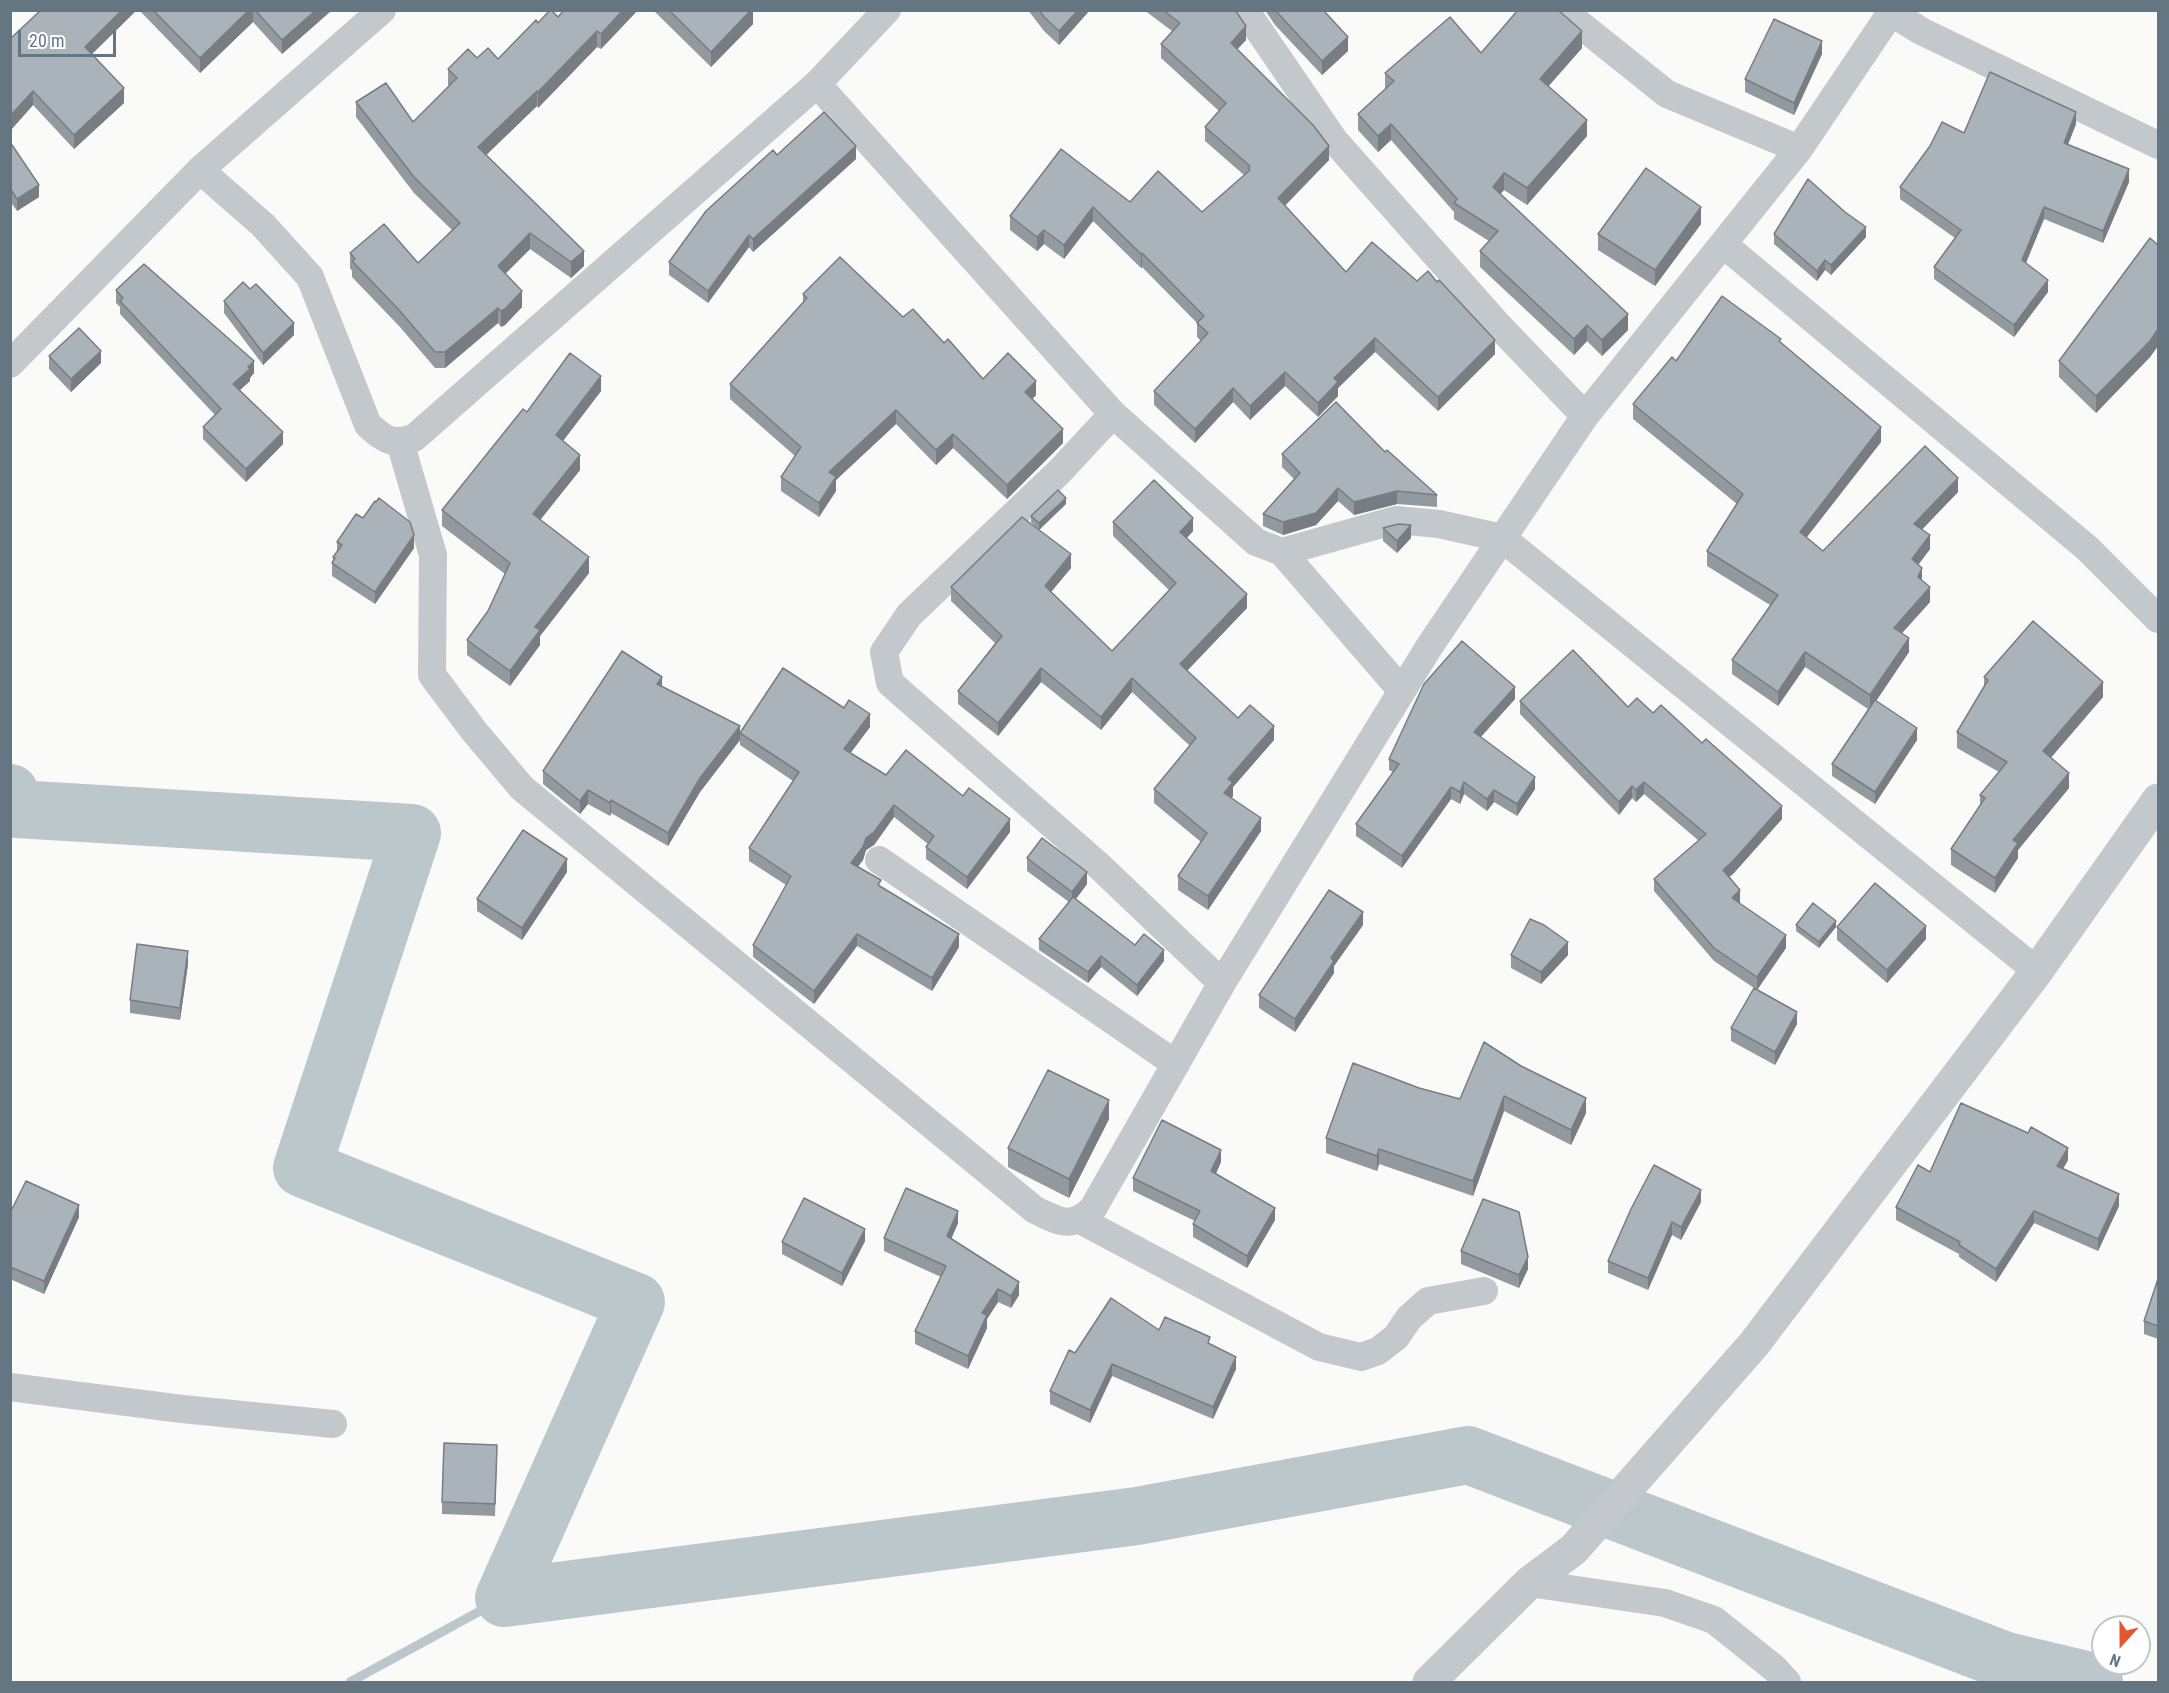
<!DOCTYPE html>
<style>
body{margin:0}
#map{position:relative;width:2169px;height:1693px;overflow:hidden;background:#fafaf8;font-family:"Roboto Condensed",sans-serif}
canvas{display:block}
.frame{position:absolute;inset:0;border:12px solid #657683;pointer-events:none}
.north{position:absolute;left:2091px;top:1615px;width:60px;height:60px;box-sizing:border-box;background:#fff;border:2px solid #c1c8cd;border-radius:50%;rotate:201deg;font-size:16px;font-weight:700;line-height:24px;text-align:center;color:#657683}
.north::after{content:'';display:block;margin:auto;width:21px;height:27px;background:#e4572e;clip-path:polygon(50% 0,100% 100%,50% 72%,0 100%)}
.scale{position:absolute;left:18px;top:30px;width:98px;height:27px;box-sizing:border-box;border:3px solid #657683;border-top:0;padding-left:8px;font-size:18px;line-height:21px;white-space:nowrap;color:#657683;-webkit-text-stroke:4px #fff;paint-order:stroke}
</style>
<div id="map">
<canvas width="2169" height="1693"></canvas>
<div class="frame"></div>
<div class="north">N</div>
<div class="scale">20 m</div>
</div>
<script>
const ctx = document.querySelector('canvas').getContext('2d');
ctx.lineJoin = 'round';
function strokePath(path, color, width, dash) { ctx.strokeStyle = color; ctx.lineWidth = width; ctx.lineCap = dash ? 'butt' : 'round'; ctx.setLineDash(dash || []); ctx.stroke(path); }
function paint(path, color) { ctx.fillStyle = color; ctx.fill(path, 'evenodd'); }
const stream = new Path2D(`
 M350 1682 504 1598`);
const river = new Path2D(`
 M10 793 17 809 412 833 302 1168 636 1302 504 1598 1137 1516 1468 1455 2006 1661 2094 1682`);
const minor = new Path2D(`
 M1245 10 1334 140 1498 325 1585 416
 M1562 10 1667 94 1799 149
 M1887 10 1921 31 2158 145
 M817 84 1113 414 1256 542 1282 552 1396 520 1439 524 1502 538 2037 971
 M200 170 263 225 310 277 368 425C386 440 390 445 414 438L817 84 887 10
 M1723 244 2087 548 2158 619
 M10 364 200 170 382 10
 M1113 414 1059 472 909 615 884 652 890 683 1096 863 1222 983
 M400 442 433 555 432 675 474 731 522 788 1035 1210C1060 1221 1068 1230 1092 1210L1222 983 1429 647 1585 416 1799 149 1890 14
 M1282 552 1402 691
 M879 860 1176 1064
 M1080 1220 1319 1347 1361 1357 1378 1351 1396 1337 1409 1318 1428 1301 1484 1291
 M10 1387 182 1409 333 1424
 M1529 1583 1665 1603 1714 1620 1774 1668 1787 1682`);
const tertiary = new Path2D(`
 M1429 1682 1529 1583 1574 1549 1754 1344 2037 971 2158 800`);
const wall = new Path2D(`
 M41 10 92 54 124 103 74 149 33 105 10 131Z
 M139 10H332L282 54 253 22 200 73Z
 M564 10H638L601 49 597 47 538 108 537 106 486 155 584 266 571 278 530 249 505 274 522 307 505 325 501 327 498 323 445 368H435L400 327 352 277V271L350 268V253L418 263 452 230 414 193 356 117V102L413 122 449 86 448 85V69L477 58 498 59 538 23 558 17Z
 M653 10H753V24L711 67Z
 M1028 10H1090L1059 45 1044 31Z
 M1144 10H1235L1246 40 1237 49 1329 160 1285 206 1346 272 1495 354 1438 411 1375 352 1338 388V396L1318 417 1285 386 1250 420 1233 402 1195 443 1154 405V391L1201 341 1197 337V323L1142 267 1141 268 1093 221 1064 259 1044 244 1037 251 1010 230V216L1130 202 1202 212 1244 175 1205 141V127L1219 111 1161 58V44L1172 31Z
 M1265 10H1323L1348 51 1322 75 1275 25Z
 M1582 48 1548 86 1587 136 1527 205 1504 190 1500 194 1628 330 1602 356 1587 341 1574 355 1480 267V251L1489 241 1454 219V212L1391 140 1378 152 1358 130V114L1385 89V73L1481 53Z
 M1822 54 1794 115 1745 92V79Z
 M2076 124 2068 144 2129 182 2103 243 2044 219 2026 263 2048 292 2014 337 1934 279V267L1955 238 1900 199V187L1964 133Z
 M10 142 39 197 17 211 10 201Z
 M777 155 856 159 753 252 749 247 708 303 669 275V262Z
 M1701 224 1655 286 1598 250V234Z
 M1774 234 1866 237 1831 275 1825 270 1817 281 1774 244Z
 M2158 245V346L2150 357 2096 413 2059 377V361Z
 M250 289 294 335 263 365 224 313V301Z
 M116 290 254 373 250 378V381L240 390 283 444 246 482 203 439V427L215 415 120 314V307L116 303Z
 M803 294 903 317 944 343 983 379 1036 395 1032 399 1063 443 1007 499 953 448 936 465 896 424 836 480V491L819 517 781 491V477L795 456 730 399V384L803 302Z
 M1781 343 1881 442 1806 537 1823 551 1958 492 1922 529 1930 549 1918 565 1922 581 1930 602 1902 633 1909 652 1876 701 1917 740 1875 804 1832 776V764L1868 709 1805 667 1778 706 1732 674V660L1770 605 1707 566V551L1737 504 1633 419V404L1676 361Z
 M49 356 101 363 71 392 49 369Z
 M601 391 563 441 580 470 540 520 589 573 540 636V645L510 686 467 655V640L488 611 505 574 442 526V510L527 412Z
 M1385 452 1437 495V507L1397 504 1354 515 1338 501 1316 525 1283 535 1263 526V514L1294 479 1282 467V454Z
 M1066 504 1039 530 1031 522V516Z
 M1113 522 1193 531 1187 538 1247 608 1187 671 1238 718 1274 740 1233 787V796L1232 798 1261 831 1208 910 1178 890V876L1201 842 1154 803V789L1190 746 1132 692 1101 730 1041 682 998 736 958 704V691L995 643 951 601V587L1071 568 1051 592 1112 651 1169 590 1113 536Z
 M1383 528 1411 538 1397 553 1383 541Z
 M337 542 414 548 375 604 332 576V563L333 561V557L337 552Z
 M1984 677 2103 697 2050 758 2069 788 2018 850V858L1995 893 1951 865V849L1980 805V795L1999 772 1957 748V732L1984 687Z
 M662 687 740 740 700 792 668 846 611 813 610 816 588 804 580 814 543 784V771Z
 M1515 699 1481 737 1535 789 1517 816 1494 802 1487 811 1464 794 1460 804 1451 799 1402 868 1356 836V824L1393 772 1389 770V759Z
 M1520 701 1628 707 1653 713 1782 819 1733 874 1729 877 1740 904 1786 948 1757 990 1797 1024 1775 1065 1731 1041V1028L1754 988 1714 961 1654 891V879L1699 841 1644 794 1636 802 1632 798 1619 815 1520 714Z
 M870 727 850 753 886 775 963 796 1010 832 967 889 926 859V847L928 844 894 817 874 845 866 850 863 860 858 867 881 887 959 947 932 991 857 946 814 1004 753 957V945L786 885 749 861V848L793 781 740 745V733Z
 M1027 858 1087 884 1076 899 1135 945 1164 961 1137 996 1101 967 1088 983 1039 950V939L1069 902 1027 871Z
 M567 872 522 940 477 911V899Z
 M1363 925 1334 966V973L1295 1032 1259 1008V995Z
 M1796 925 1836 927 1819 948 1796 931Z
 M1837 927 1926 939 1887 983 1837 940Z
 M1511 955H1568L1541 984 1511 968Z
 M188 964 180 1020 130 1013V1000Z
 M1484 1042 1586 1113 1571 1145 1504 1111 1473 1196 1379 1164 1377 1171 1326 1153V1138L1419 1088 1460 1099Z
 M1109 1119 1069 1198 1008 1167V1148Z
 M2068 1160 2063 1169 2119 1206 2098 1251 2034 1223 1996 1282 1959 1257V1254L1896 1220V1207L1930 1172Z
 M1221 1162 1216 1174 1275 1220 1247 1268 1193 1237V1224L1195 1221 1133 1191V1178Z
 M1701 1202 1681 1240 1672 1235 1648 1290 1608 1273V1261Z
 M10 1213 79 1217 44 1294 10 1279Z
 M958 1223 951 1239 1019 1295 1011 1308 998 1302 987 1319V1328L968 1369 915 1344V1331L941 1277 884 1251V1238Z
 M865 1241 842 1286 782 1254V1242Z
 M1461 1251 1528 1269 1519 1288 1461 1264Z
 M2158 1279V1339L2144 1334V1321Z
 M1159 1330 1210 1344 1236 1369 1213 1419 1112 1376 1090 1423 1050 1404V1391L1075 1353Z
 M497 1458 495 1516 442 1514V1502Z`);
const shadedWall = new Path2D(`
 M122 10H137L85 61V47Z
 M249 10H253V22L200 73V58Z
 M316 10H332L282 54V40Z
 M623 10H638L601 49V34Z
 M751 10H753V24L711 67V52Z
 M1078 10H1090L1059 45V31Z
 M1246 26V40L1231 56V43Z
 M597 31V47L538 108V92Z
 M1582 31V48L1540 96V79Z
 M1348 37V51L1322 75V61Z
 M1822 41V54L1794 115V103Z
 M124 88V103L74 149V135Z
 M33 91V105L10 131V116Z
 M537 91V106L478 163V147Z
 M2076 112V124L2064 155V143Z
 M1587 120V136L1527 205V188Z
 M1391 124V140L1378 152V136Z
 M856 146V159L753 252V239Z
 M1329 146V160L1278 212V198Z
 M2129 169V182L2103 243V231Z
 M1504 173V190L1493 203V187Z
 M39 185V197L17 211V199Z
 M1093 207V221L1064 259V245Z
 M1701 207V224L1655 286V270Z
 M2044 207V219L2022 272V260Z
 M1866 227V237L1831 275V265Z
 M1044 230V244L1037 251V237Z
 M530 233V249L498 281V266Z
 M749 235V247L708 303V291Z
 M584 251V266L571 278V262Z
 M1142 253V267L1141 268V254Z
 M1825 260V270L1817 281V271Z
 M2048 280V292L2014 337V325Z
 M522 291V307L505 325 501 327V311Z
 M498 308V323L445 368V352Z
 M1628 314V330L1602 356V340Z
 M294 323V335L263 365V353Z
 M1587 325V341L1574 355V339Z
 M2158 329V346L2150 357 2096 413V396Z
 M1375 338V352L1338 388V396L1318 417V403L1334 378Z
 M1495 340V354L1438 411V397Z
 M101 351V363L71 392V379Z
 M254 361V373L250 378V381L233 396V384Z
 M1285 372V386L1250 420V406Z
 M601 376V391L556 450V435Z
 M1036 381V395L1025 407V392Z
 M1233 388V402L1195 443V429Z
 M896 410V424L836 480V491L819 517V503L829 472Z
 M1881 427V442L1800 546V532Z
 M1063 429V443L1007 499V485Z
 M283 432V444L246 482V469Z
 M953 434V448L936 465V450Z
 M580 455V470L533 529V514Z
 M1958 478V492L1914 538V524Z
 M1338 488V501L1316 525 1283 535V522Z
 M1397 491V504L1354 515V502Z
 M1066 498V504L1039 530V523Z
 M1193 518V531L1180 545V532Z
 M1411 525V538L1397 553V541Z
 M414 535V548L375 604V592Z
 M1930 535V549L1912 573V559Z
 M1071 554V568L1045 599V586Z
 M589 557V573L540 636V645L510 686V671L535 627Z
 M1922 568V582L1918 577Z
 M1930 587V602L1894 642V628Z
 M1247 594V608L1180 678V664Z
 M1909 638V652L1870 710V695Z
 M1805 652V667L1778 706V692Z
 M1041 668V682L998 736V723Z
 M662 677V690L657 684Z
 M1132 678V692L1101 730V717Z
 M2103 682V697L2043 767V751Z
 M1515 687V699L1474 744V732Z
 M870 714V727L844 762V749Z
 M740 726V740L700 792 668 846V833L700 778Z
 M1274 726V740L1233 787V796L1224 806V793L1228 779Z
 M1917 728V740L1875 804V792Z
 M2069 773V788L2018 850V858L1995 893V878L2013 840Z
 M1535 777V789L1517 816V804Z
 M1464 782V794L1460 804V792Z
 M1644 782V794L1636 802V790Z
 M1632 786V798L1619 815V802Z
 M1451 787V799L1402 868V856Z
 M588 790V804L580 814V801Z
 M1494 790V802L1487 811V799Z
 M611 800V813L610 816V803Z
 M894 805V817L874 845 866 850 863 860 851 875V863L866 838Z
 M1782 806V819L1733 874 1723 882V870Z
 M1261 818V831L1208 910V896Z
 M1010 819V832L967 889V877Z
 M567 859V872L522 940V928Z
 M1087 872V884L1072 904V892Z
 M1740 890V903L1732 911V898Z
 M1363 912V925L1334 966V973L1295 1032V1019L1331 958Z
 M1836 921V927L1819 948V942Z
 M1926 926V939L1887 983V970Z
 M857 934V946L814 1004V991Z
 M959 934V947L932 991V978Z
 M1786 935V948L1757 990V977Z
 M1568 942V955L1541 984V972Z
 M1164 950V961L1137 996V985Z
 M188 951V964L180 1020V1008Z
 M1101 956V967L1088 983V972Z
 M1797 1012V1024L1775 1065V1052Z
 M1504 1096V1111L1473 1196V1181Z
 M1586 1098V1113L1571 1145V1130Z
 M1109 1100V1119L1069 1198V1179Z
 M2068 1148V1160L2057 1179V1166Z
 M1379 1149V1164L1377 1171V1156Z
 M1221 1150V1162L1211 1183V1171Z
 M1701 1190V1202L1681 1240V1227Z
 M2119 1194V1206L2098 1251V1239Z
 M79 1205V1217L44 1294V1281Z
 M1275 1208V1220L1247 1268V1256Z
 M958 1211V1223L947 1249V1236Z
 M2034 1211V1223L1996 1282V1269Z
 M1672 1222V1235L1648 1290V1278Z
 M865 1229V1241L842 1286V1273Z
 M1528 1257V1269L1519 1288V1275Z
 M1019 1282V1295L1011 1308V1296Z
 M998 1289V1302L987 1319V1328L968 1369V1356L982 1313Z
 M1236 1357V1369L1213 1419V1407Z
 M1112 1364V1376L1090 1423V1410Z`);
const building = new Path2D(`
 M41 10H122L85 47 124 88 74 135 33 91 10 116V39Z
 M153 10H249L200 58Z
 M255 10H316L282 40Z
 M550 10H551L558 17 564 10H623L601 34 597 31 538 92 537 91 478 147 584 251 571 262 530 233 498 266 522 291 505 309 501 311 498 308 445 352H435L400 311 352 261 355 259 350 253 384 224 418 263 460 223 414 177 356 102 386 83 413 122 457 78 448 69 468 49 477 58 488 48 498 59 536 20 538 23Z
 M669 10H751L711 52Z
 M1039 10H1078L1059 31 1044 17Z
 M1163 10H1235L1246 26 1231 43 1313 125 1329 146 1278 198 1346 272 1372 242 1417 281 1428 271 1437 282 1439 280 1495 340 1438 397 1375 338 1334 378 1338 382 1318 403 1285 372 1250 406 1233 388 1195 429 1154 391 1208 333 1197 323 1204 316 1142 253 1141 254 1093 207 1064 245 1044 230 1037 237 1010 216 1061 149 1130 202 1158 171 1202 212 1250 170 1248 168 1250 166 1205 127 1226 103 1161 44 1180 23Z
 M1275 10H1323L1348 37 1322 61Z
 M1518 10H1558L1582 31 1540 79 1587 120 1527 188 1504 173 1493 187 1628 314 1602 340 1587 325 1574 339 1480 251 1498 231 1454 203 1457 199 1391 124 1378 136 1358 114 1394 81 1385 73 1450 17 1481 53Z
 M1774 19 1822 41 1794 103 1745 79Z
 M1990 72 2076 112 2064 143 2129 169 2103 231 2044 207 2022 260 2048 280 2014 325 1934 267 1961 230 1900 187 1930 146 1942 122 1964 133Z
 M824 112 856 146 753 239 749 235 708 291 669 262 706 211 773 150 777 155Z
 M10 142 39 185 17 199 10 188Z
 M1646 168 1701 207 1655 270 1598 234Z
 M1808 179 1845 212 1866 227 1831 265 1825 260 1817 271 1774 234Z
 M2150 238 2158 245V329L2150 341 2096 396 2059 361Z
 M840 257 903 317 913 309 944 343 948 339 983 379 1008 353 1036 381 1025 392 1063 429 1007 485 953 434 936 450 896 410 829 472 836 477 819 503 781 477 801 447 730 384 807 298 803 294Z
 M144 264 254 361 248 367 250 369 233 384 283 432 246 469 203 427 221 409 120 301 123 298 116 290Z
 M243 282 250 289 256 284 294 323 263 353 224 301Z
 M1722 296 1781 339 1779 341 1881 427 1800 532 1823 551 1925 446 1958 478 1914 524 1930 535 1912 559 1922 568 1918 577 1930 587 1894 628 1909 638 1870 695 1805 652 1778 692 1732 660 1778 595 1707 551 1743 494 1633 404 1672 357 1676 361Z
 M79 328 101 351 71 379 49 356Z
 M570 353 601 376 556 435 580 455 533 514 589 557 535 627 540 630 510 671 467 640 488 611 510 563 442 510 523 409 527 412Z
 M1336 402 1385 452 1387 450 1437 495 1397 491 1354 502 1338 488 1316 513 1283 522 1263 514 1300 473 1282 454Z
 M1154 480 1193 518 1180 532 1247 594 1180 664 1238 718 1250 705 1274 726 1228 779 1233 782 1224 793 1261 818 1208 896 1178 876 1207 833 1154 789 1196 738 1132 678 1101 717 1041 668 998 723 958 691 1002 636 951 587 1022 517 1071 554 1045 586 1112 651 1176 583 1113 522Z
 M1058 490 1066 498 1039 523 1031 516Z
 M379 498 410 522 414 535 375 592 332 563 335 558 333 557 342 545 337 542 356 514 363 518 375 501 376 502Z
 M1398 524 1411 525 1397 541 1383 528Z
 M2033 621 2103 682 2043 751 2069 773 2013 840 2018 843 1995 878 1951 849 1985 798 1980 795 2007 762 1957 732 1988 680 1984 677Z
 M1462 641 1515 687 1474 732 1535 777 1517 804 1494 790 1487 799 1464 782 1460 792 1451 787 1402 856 1356 824 1399 764 1389 759 1424 684Z
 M1573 650 1628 707 1637 698 1653 713 1661 705 1702 743 1706 739 1782 806 1733 861 1723 870 1740 890 1732 898 1786 935 1757 977 1714 948 1654 879 1706 834 1644 782 1636 790 1632 786 1619 802 1520 701Z
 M622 651 662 677 657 684 740 726 700 778 668 833 611 800 610 803 588 790 580 801 543 771Z
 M783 668 844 708 849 700 870 714 844 749 886 775 906 750 963 796 969 788 1010 819 967 877 926 847 934 836 894 805 874 832 866 838 863 847 851 863 881 880 878 885 959 934 932 978 857 934 814 991 753 945 791 876 749 848 799 772 740 733Z
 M1875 700 1917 728 1875 792 1832 764Z
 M523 830 567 859 522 928 477 899Z
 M1042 838 1087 872 1072 892 1027 858Z
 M1875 883 1926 926 1887 970 1837 927Z
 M1329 890 1363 912 1331 958 1334 961 1295 1019 1259 995Z
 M1073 897 1135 945 1144 934 1164 950 1137 985 1101 956 1088 972 1039 939Z
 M1813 903 1836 921 1819 942 1796 925Z
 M1530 919 1544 925 1568 942 1541 972 1511 955Z
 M137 944 188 951 180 1008 130 1000Z
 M1754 988 1797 1012 1775 1052 1731 1028Z
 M1484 1042 1521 1066 1586 1098 1571 1130 1504 1096 1473 1181 1379 1149 1377 1156 1326 1138 1353 1063 1419 1088 1460 1099Z
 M1048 1070 1109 1100 1069 1179 1008 1148Z
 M1961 1103 2028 1133 2031 1127 2068 1148 2057 1166 2119 1194 2098 1239 2034 1211 1996 1269 1959 1245 1960 1242 1896 1207 1918 1165 1930 1172Z
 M1162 1120 1221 1150 1211 1171 1275 1208 1247 1256 1193 1224 1200 1211 1133 1178Z
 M1654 1165 1701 1190 1681 1227 1672 1222 1648 1278 1608 1261 1631 1209Z
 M26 1181 79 1205 44 1281 10 1267V1213Z
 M906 1188 958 1211 947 1236 1019 1282 1011 1296 998 1289 982 1313 987 1315 968 1356 915 1331 946 1266 884 1238Z
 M804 1198 865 1229 842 1273 782 1242Z
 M1483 1199 1519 1212 1528 1257 1519 1275 1461 1251Z
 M2158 1279V1326L2144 1321Z
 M1111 1298 1159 1330 1165 1317 1210 1337 1208 1343 1236 1357 1213 1407 1112 1364 1090 1410 1050 1391 1069 1350 1075 1353Z
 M444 1443 497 1445 495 1504 442 1502Z`);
strokePath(stream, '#bbc7cb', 9);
strokePath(river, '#bbc7cb', 58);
strokePath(minor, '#c3c8cc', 28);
strokePath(tertiary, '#c3c8cc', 33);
paint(wall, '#929a9f');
paint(shadedWall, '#777d82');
paint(building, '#aab3b9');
strokePath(building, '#777d82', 1.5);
</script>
